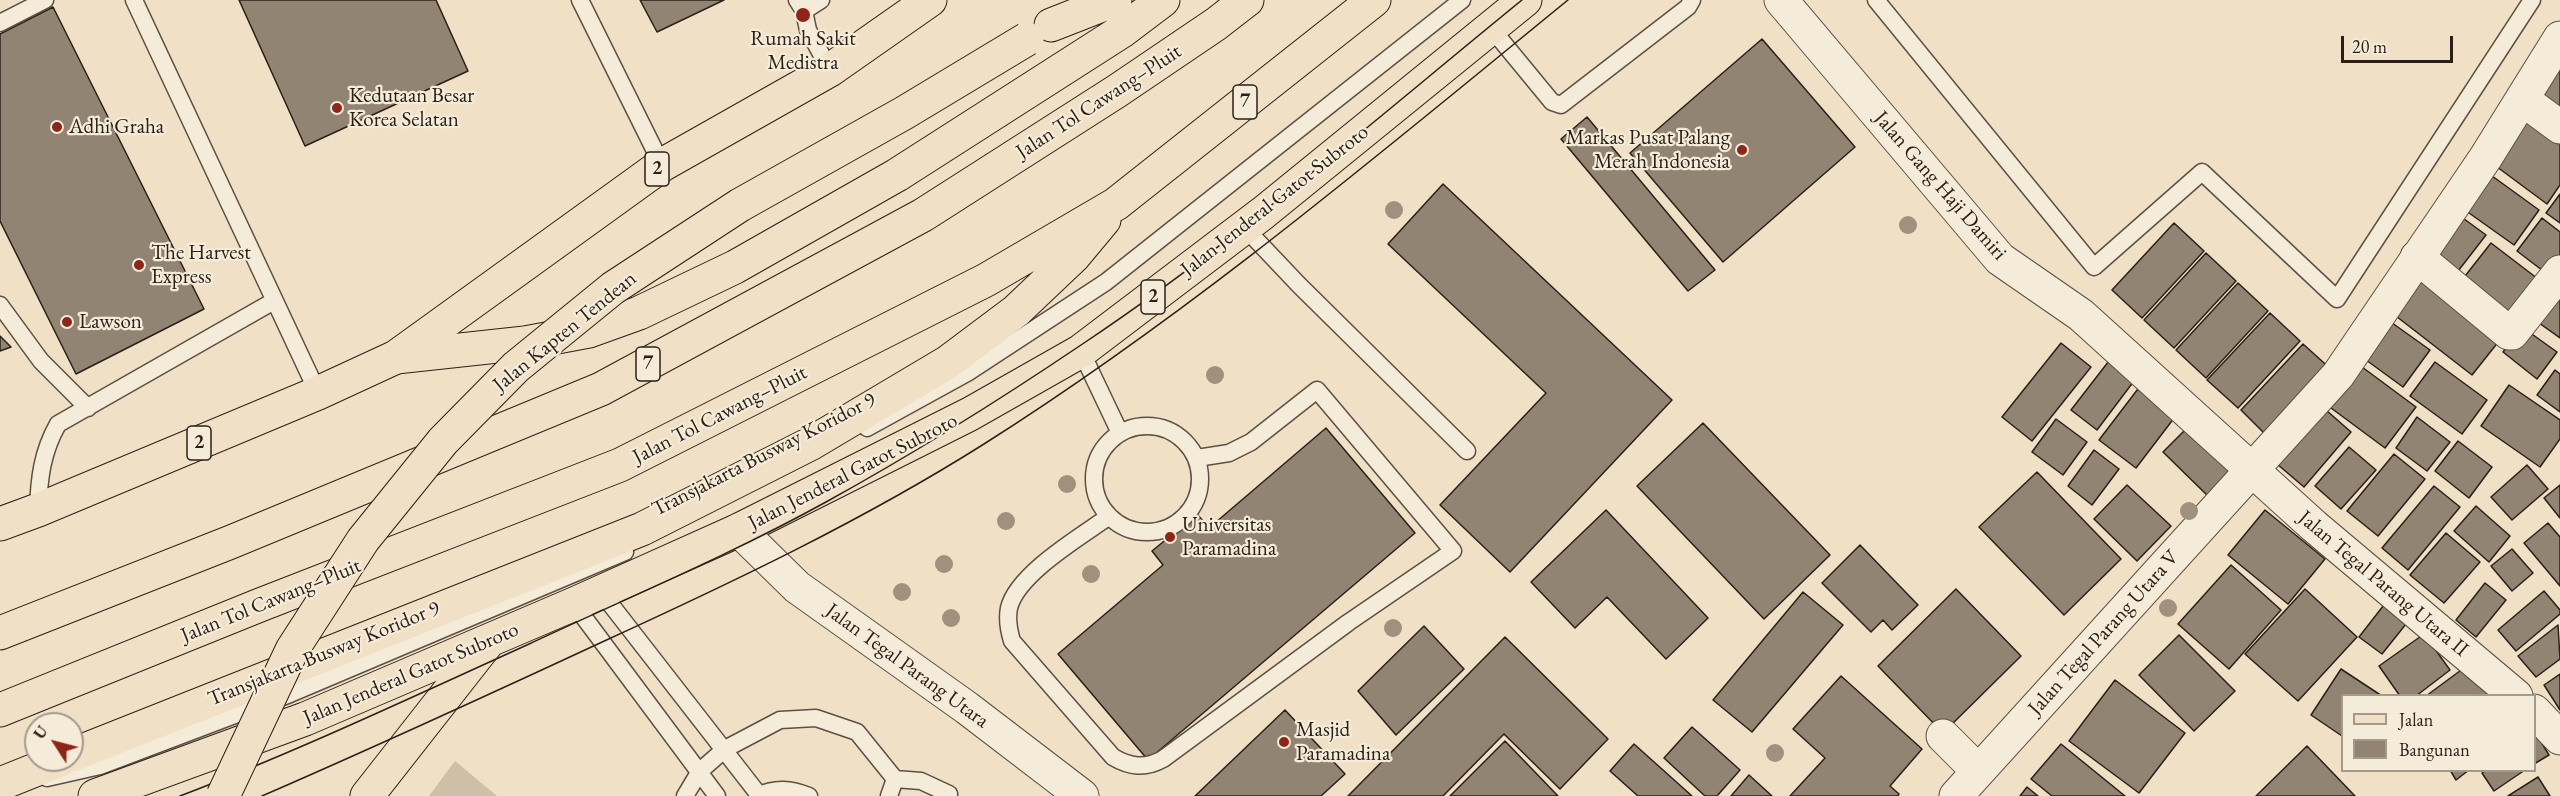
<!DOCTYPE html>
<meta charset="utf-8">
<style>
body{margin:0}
#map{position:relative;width:2560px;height:796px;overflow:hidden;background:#f0e0c5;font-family:"EB Garamond",serif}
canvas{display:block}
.legend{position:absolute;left:2341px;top:694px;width:195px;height:78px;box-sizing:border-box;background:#f5ebd9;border:2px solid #a49a8c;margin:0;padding:8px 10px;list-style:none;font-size:18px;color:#2b2018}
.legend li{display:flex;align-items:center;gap:12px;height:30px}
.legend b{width:30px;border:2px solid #a49a8c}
.north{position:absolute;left:24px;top:712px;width:60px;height:60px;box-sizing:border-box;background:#f5ebd9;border:2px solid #a49a8c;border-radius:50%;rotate:306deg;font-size:16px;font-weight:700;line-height:24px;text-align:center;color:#2b2018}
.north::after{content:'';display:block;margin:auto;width:21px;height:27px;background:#8f2418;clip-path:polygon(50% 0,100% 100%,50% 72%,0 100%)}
.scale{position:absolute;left:2341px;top:36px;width:112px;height:27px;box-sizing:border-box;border:3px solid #2b2018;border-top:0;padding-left:8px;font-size:18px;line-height:21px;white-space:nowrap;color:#2b2018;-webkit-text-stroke:4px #f5ebd9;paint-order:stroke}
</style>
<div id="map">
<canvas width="2560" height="796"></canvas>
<ul class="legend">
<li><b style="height:8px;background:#f0e0c5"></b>Jalan</li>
<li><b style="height:16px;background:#918472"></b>Bangunan</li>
</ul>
<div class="north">U</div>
<div class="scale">20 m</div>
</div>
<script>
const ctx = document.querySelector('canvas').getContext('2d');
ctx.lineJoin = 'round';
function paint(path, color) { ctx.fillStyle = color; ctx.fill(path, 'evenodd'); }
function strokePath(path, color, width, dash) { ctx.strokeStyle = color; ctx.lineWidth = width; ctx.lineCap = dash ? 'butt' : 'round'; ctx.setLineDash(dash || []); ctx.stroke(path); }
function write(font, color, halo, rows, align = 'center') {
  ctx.font = font + ' "EB Garamond",serif'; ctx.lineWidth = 4.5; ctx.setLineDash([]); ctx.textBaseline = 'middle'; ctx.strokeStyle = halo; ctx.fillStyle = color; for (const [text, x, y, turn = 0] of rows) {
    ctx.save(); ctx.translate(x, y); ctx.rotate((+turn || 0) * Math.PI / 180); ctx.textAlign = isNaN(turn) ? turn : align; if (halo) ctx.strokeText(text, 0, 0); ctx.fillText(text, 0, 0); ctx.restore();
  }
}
const green = new Path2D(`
 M455 761 497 796H429Z`);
const building = new Path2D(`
 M239 0H436L468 71 305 146Z
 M640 0H724L657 32Z
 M53 7 204 309 76 374 0 221V34Z
 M1762 39 1855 147 1723 262 1630 153Z
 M2560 63V121L2533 102Z
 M2526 111 2560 136V185L2547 204 2489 161Z
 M1587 117 1715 270 1688 291 1561 139Z
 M2488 173 2539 210 2514 245 2462 208Z
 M1443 184 1672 400 1510 572 1440 505 1546 393 1388 244Z
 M2560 194V223L2546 213Z
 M2456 213 2486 235 2455 275 2426 252Z
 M2542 218 2560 232V265L2551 277 2517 251Z
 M2174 223 2204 251 2142 318 2112 290Z
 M2491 243 2542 282 2509 325 2458 285Z
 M2206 253 2236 281 2174 348 2144 320Z
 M2423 273 2503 336 2472 375 2392 313Z
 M2560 278V338L2532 318Z
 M2238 283 2268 311 2206 378 2176 350Z
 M2270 313 2300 341 2238 408 2207 380Z
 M2388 320 2430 350 2403 387 2362 357Z
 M2522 327 2557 352 2537 379 2503 352Z
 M0 336 11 347 0 351Z
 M2061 343 2091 367 2032 441 2002 417Z
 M2303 344 2333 371 2270 439 2241 410Z
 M2112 357 2137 377 2097 430 2071 410Z
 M2435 362 2487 400 2462 434 2410 396Z
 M2358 364 2416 407 2385 448 2327 405Z
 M2555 370 2560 374V412L2537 395Z
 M2144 381 2181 409 2136 468 2099 440Z
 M2509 385 2560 420V439L2540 467 2481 426Z
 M2318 403 2351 432 2304 487 2270 458Z
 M2417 417 2450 442 2427 471 2396 448Z
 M2056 419 2087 442 2063 475 2032 452Z
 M1703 423 1830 555 1764 619 1637 486Z
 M2192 423 2239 470 2211 499 2163 452Z
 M1326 428 1415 533 1148 760 1058 654 1163 565 1152 551 1197 514 1209 528Z
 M2458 441 2492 467 2469 498 2435 471Z
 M2349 447 2376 470 2341 509 2315 486Z
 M2094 450 2119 469 2092 505 2068 486Z
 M2394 454 2425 479 2378 536 2347 511Z
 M2527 465 2548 489 2512 520 2491 497Z
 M2037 472 2121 559 2064 615 1979 527Z
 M2127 485 2171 526 2137 561 2094 519Z
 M2560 485V518L2544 498Z
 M2434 486 2460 507 2408 570 2382 548Z
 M2476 506 2510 536 2489 562 2454 531Z
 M1606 510 1708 618 1666 659 1607 597 1575 628 1531 582Z
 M2265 510 2325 559 2288 604 2228 555Z
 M2548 523 2560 537V586L2524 543Z
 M2446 533 2480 562 2444 603 2410 575Z
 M1860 545 1918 605 1892 630 1883 620 1871 632 1822 583Z
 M2512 549 2533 573 2512 591 2491 566Z
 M2231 565 2281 610 2229 669 2178 624Z
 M2485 583 2506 600 2476 637 2456 620Z
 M1956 589 2021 656 1943 733 1878 666Z
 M2305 589 2357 637 2298 701 2245 654Z
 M2544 591 2560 610V614L2516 651 2498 630Z
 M1803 592 1843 625 1752 732 1713 700Z
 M2387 601 2410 619 2382 654 2359 637Z
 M2558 625 2560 659 2536 677 2518 656Z
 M1424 626 1464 669 1396 735 1358 691Z
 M2424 634 2450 670 2416 696H2400L2379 666Z
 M2179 635 2235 691 2194 731 2139 675Z
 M1505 637 1608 739 1560 789 1504 734 1443 796H1348Z
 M2472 662 2496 696H2426Z
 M2341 669 2382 696H2342V736L2311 715Z
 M2560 674V710L2544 685Z
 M1841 676 1922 749 1890 786 1899 794 1898 796H1790L1825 758 1793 729Z
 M2115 680 2185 733 2139 793 2069 741Z
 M1285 710 1345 774 1321 796H1195Z
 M1692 727 1740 770 1717 796H1705L1664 758Z
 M2538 737 2549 755 2534 764V739Z
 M1505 741 1558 796H1450Z
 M1634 744 1692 796H1638L1610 771Z
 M2061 744 2125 796H2052L2031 779Z
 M2307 746 2355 796H2256Z
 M2450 770H2469L2456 780Z
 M2486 770H2525L2494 791 2482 773Z
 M1749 775 1772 796H1731Z
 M2538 777 2550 796H2508Z
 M2027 787 2038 796H2020Z`);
const service = new Path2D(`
 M134 0 318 393
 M580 0 662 165
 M797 0 804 11 808 30 830 70
 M1876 0 2094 267 2202 172 2337 299 2532 0
 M804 11 821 0
 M0 23 45 0
 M1491 28 1552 102 1561 105 1688 7 1692 0
 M1244 227 1299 285 1467 451
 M0 305 41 361 88 408
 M1081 351 1120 433
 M1094 479a53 53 0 1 1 106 0a53 53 0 1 1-106 0Z
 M867 428 967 373 1106 282 1462 0
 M38 510C39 479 42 452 58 424L274 301
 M1108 517C1080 537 1017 574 1009 608 1007 618 1009 631 1012 641L1113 757C1130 767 1145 769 1163 759L1349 622 1453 551 1317 390 1251 442 1229 453 1197 458
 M601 592 759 795
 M574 604 717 796
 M47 778 100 766 290 694 625 552
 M685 796 700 771 725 749 780 720 816 718 857 732 895 779
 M757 796C776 787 791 789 809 796
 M889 796 895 779 921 781 949 794`);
const minor = new Path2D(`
 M1781 0 2000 259 2081 315 2314 526 2516 696
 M2522 99 2560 127
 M2417 257 2509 333H2512L2560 272
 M2534 711 2560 738
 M1943 736 1978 771
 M1956 796 2338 375 2486 157 2560 38`);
const tertiary = new Path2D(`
 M739 530 797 587 967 708 1082 796`);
const primary = new Path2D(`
 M367 796 487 643`);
const trunk = new Path2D(`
 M0 524 38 510 318 393 396 357 662 165 830 70 930 0
 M95 796 305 719 574 604 739 530 970 414 1081 351 1263 213 1525 0`);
const motorway = new Path2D(`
 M1051 25 1115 0
 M396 357 525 343 589 331 639 313 735 267 897 175 1122 31 1163 0
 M0 633 231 542 601 389 923 215 1117 91 1216 24 1247 0
 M0 710 260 605 620 465 986 280 1116 204 1374 0
 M72 755 642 529 810 444 948 362 1016 311 1074 256 1104 220
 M0 784 60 760`);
const tram = new Path2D(`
 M180 796C298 751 412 697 527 645 627 598 730 555 826 502 913 454 998 401 1081 345 1236 242 1377 118 1522 0
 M262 796C375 747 488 695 600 643 731 583 862 521 984 444 1191 313 1378 155 1568 0`);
const primaryBridge = new Path2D(`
 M223 796 292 650 363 540 443 441 516 367 613 288 740 205 904 113 1027 39`);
const trees = [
 [1394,210],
 [1908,225],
 [1215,375],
 [1067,484],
 [2189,511],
 [1006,521],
 [944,564],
 [1091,574],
 [902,592],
 [2168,608],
 [951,618],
 [1393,628],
 [1775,753]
];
const markers = [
 [803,15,8,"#8f2418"],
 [337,108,6,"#8f2418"],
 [57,127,6,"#8f2418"],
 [1742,150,6,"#8f2418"],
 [139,265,6,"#8f2418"],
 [67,322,6,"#8f2418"],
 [1170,537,6,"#8f2418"],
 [1284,742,6,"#8f2418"]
];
const shields = [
 [1245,102,24],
 [657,169,24],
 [1153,297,24],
 [648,364,24],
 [199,443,24]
];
const shieldNames = [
 ["7",1245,102],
 ["2",657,169],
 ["2",1153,297],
 ["7",648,364],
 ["2",199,443]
];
const poiNames = [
 ["Rumah Sakit",803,39,"center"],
 ["Medistra",803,63,"center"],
 ["Kedutaan Besar",349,96],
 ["Korea Selatan",349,120],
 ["Adhi Graha",69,127],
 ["Markas Pusat Palang",1730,138,"right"],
 ["Merah Indonesia",1730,162,"right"],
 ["The Harvest",151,253],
 ["Express",151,277],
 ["Lawson",79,322],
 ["Universitas",1182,525],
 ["Paramadina",1182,549],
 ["Masjid",1296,730],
 ["Paramadina",1296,754]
];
const streetNames = [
 ["Jalan Tol Cawang–Pluit",1099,102,-33],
 ["Jalan Gang Haji Damiri",1940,186,49],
 ["Jalan Jenderal Gatot Subroto",1275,201,-38],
 ["Jalan Kapten Tendean",565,332,-39],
 ["Jalan Tol Cawang–Pluit",720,415,-27],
 ["Transjakarta Busway Koridor 9",764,455,-27],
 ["Jalan Jenderal Gatot Subroto",853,472,-27],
 ["Jalan Tegal Parang Utara II",2383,584,40],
 ["Jalan Tol Cawang–Pluit",271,601,-22],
 ["Jalan Tegal Parang Utara V",2104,633,-48],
 ["Transjakarta Busway Koridor 9",324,654,-22],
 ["Jalan Tegal Parang Utara",907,666,36],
 ["Jalan Jenderal Gatot Subroto",411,674,-23]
];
paint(green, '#cfbfa8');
paint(building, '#918472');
strokePath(building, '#2b2018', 1.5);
strokePath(service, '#5c5043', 19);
strokePath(minor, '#5c5043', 35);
strokePath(tertiary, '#5c5043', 35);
strokePath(primary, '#2b2018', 35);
strokePath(trunk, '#2b2018', 35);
strokePath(motorway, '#2b2018', 35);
strokePath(service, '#f5ebd9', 16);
strokePath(minor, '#f5ebd9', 33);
strokePath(tertiary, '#f5ebd9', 33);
strokePath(primary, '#f0e0c5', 33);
strokePath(trunk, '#f0e0c5', 33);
strokePath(motorway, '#f0e0c5', 33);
strokePath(tram, '#2b2018', 1.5);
strokePath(primaryBridge, '#2b2018', 35, []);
strokePath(primaryBridge, '#f0e0c5', 33);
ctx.fillStyle = '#9f917e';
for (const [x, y] of trees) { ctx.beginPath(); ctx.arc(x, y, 9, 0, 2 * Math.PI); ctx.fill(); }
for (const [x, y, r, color] of markers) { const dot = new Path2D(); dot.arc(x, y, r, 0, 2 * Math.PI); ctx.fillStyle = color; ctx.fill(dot); strokePath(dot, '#f5ebd9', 2); }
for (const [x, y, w] of shields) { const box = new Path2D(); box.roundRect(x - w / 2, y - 17, w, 34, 4.5); ctx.fillStyle = '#f5ebd9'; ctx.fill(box); strokePath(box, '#2b2018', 1.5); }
write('bold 20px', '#2b2018', null, shieldNames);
write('21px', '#2b2018', '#f5ebd9', poiNames, 'left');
write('21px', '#2b2018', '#f5ebd9', streetNames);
</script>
